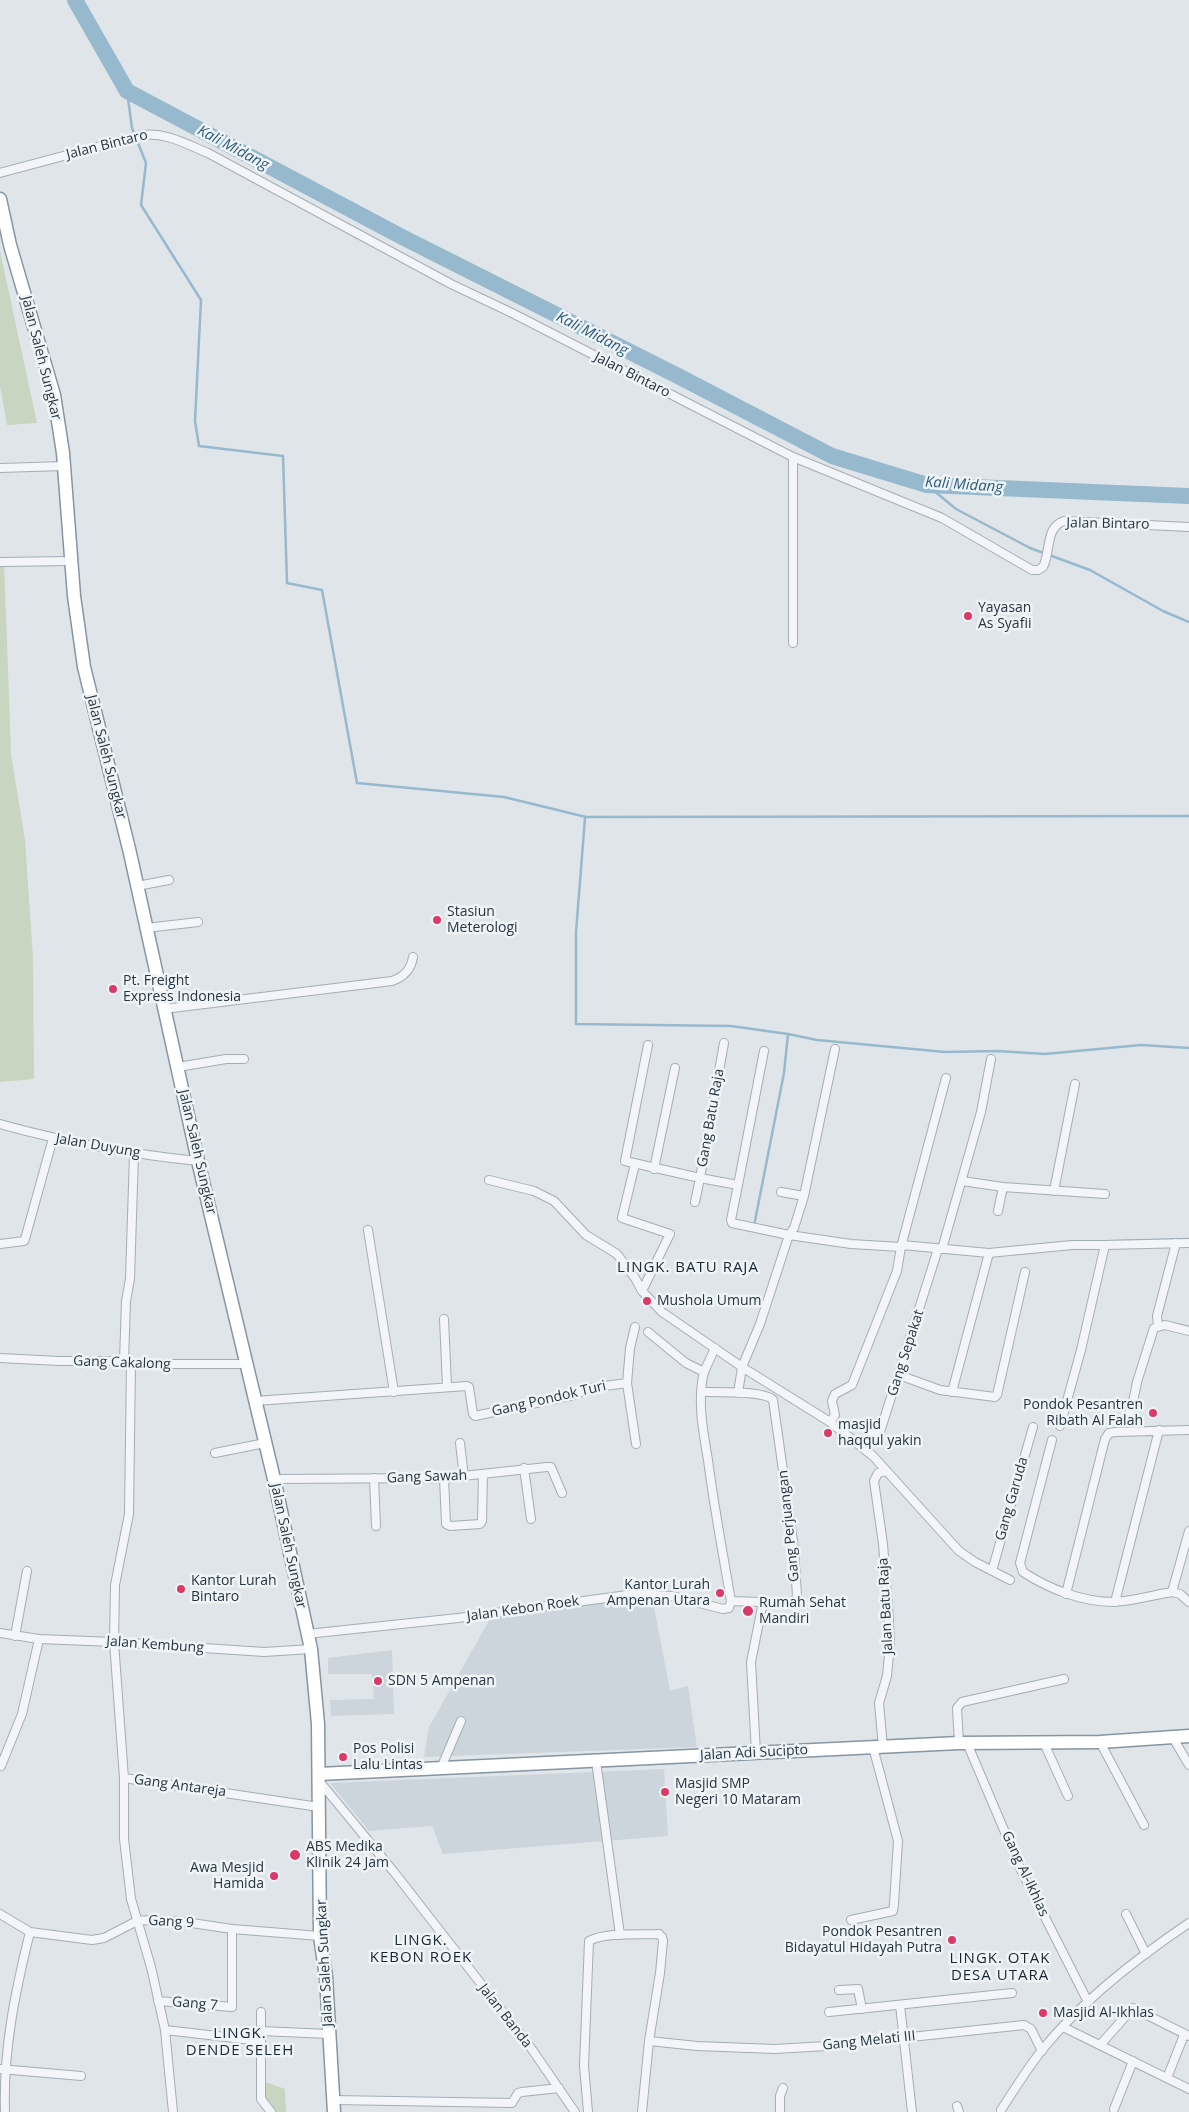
<!DOCTYPE html>
<style>
body{margin:0}
canvas{display:block;background:#e0e5ea}
</style>
<canvas width="1189" height="2112"></canvas>
<script>
const ctx = document.querySelector('canvas').getContext('2d');
ctx.lineJoin = 'round';
function paint(path, color) { ctx.fillStyle = color; ctx.fill(path, 'evenodd'); }
function strokePath(path, color, width, dash) { ctx.strokeStyle = color; ctx.lineWidth = width; ctx.lineCap = dash ? 'butt' : 'round'; ctx.setLineDash(dash || []); ctx.stroke(path); }
function write(font, color, halo, rows, align = 'center') {
  ctx.font = font + ' "Open Sans",sans-serif'; ctx.lineWidth = 5; ctx.setLineDash([]); ctx.textBaseline = 'middle'; ctx.strokeStyle = halo; ctx.fillStyle = color; for (const [text, x, y, turn = 0] of rows) {
    ctx.save(); ctx.translate(x, y); ctx.rotate((+turn || 0) * Math.PI / 180); ctx.textAlign = isNaN(turn) ? turn : align; if (halo) ctx.strokeText(text, 0, 0); ctx.fillText(text, 0, 0); ctx.restore();
  }
}
const built = new Path2D(`
 M652 1596 670 1691 688 1686 697 1747 424 1757 429 1727 491 1617Z
 M392 1650 394 1714 331 1716 330 1700 374 1699 372 1674H328V1658Z
 M664 1769 668 1836 443 1854 432 1826 369 1831 330 1783Z`);
const green = new Path2D(`
 M0 251 37 423 7 425 0 386Z
 M0 561H4L11 754 25 840 33 957 34 1079 0 1082Z
 M266 2082 285 2089 286 2112H303H275L265 2097Z`);
const stream = new Path2D(`
 M127 91 132 128 146 163 141 205 201 300 195 421 199 446 283 456 287 583 322 590 357 783 504 797 586 817 1189 816
 M927 485 956 509 1030 548 1090 570 1163 611 1189 622
 M585 818 576 932V1024L731 1026 788 1034 784 1073 754 1226
 M788 1034 817 1040 945 1052 997 1051 1045 1054 1141 1045 1189 1048
 M1081 1242 1189 1239`);
const river = new Path2D(`
 M75 0 127 91 404 238 678 376 832 456 927 485 1189 496`);
const minor = new Path2D(`
 M0 173 142 135C166 132 186 144 208 153L451 284 512 313 793 457 942 518 1032 570H1038L1043 567C1051 552 1045 527 1064 521L1189 527
 M793 457V643
 M0 468 64 466
 M0 562 71 561
 M137 886 169 880
 M146 928 198 922
 M164 1009 392 981C404 977 411 970 413 957
 M724 1043 700 1178 738 1185 731 1220 732 1223 789 1235 851 1244 901 1247
 M648 1045 625 1161 700 1178 695 1202
 M178 1067 226 1059H244
 M0 1124C65 1142 130 1154 198 1161
 M635 1164 622 1218 670 1234 642 1291
 M654 1169 675 1068
 M489 1180 534 1191 554 1201 586 1235 617 1254 635 1278 642 1291 662 1312 742 1367 830 1422 873 1456 959 1551 975 1562 1010 1580
 M962 1181 1003 1187 1105 1194
 M738 1185 764 1051
 M1054 1191 1075 1084
 M781 1192 804 1196
 M998 1211 1003 1187
 M368 1230 394 1392
 M0 1244 24 1241 25 1239 53 1138
 M902 1245 989 1253 1072 1245H1105
 M942 1249 981 1112 991 1059
 M444 1319 447 1386
 M1158 1326 1157 1316 1176 1243
 M648 1332 686 1363 704 1372C697 1400 703 1431 708 1460 714 1507 723 1554 731 1601L790 1603 795 1600 797 1596 794 1548 773 1400C766 1391 715 1392 701 1392
 M0 1358 59 1361H128L131 1364H245
 M124 1361 126 1301 130 1279 134 1154
 M131 1364 129 1514 115 1585 114 1642 124 1778V1839L131 1899 151 1967 165 2030 173 2112
 M704 1372 715 1348
 M899 1375 940 1390 995 1397 997 1395 1025 1272
 M627 1383 630 1348 635 1327
 M952 1392 989 1253
 M738 1393 742 1367 760 1324 789 1235 794 1228 804 1196 835 1049
 M255 1401 467 1386 469 1387 473 1414 475 1416 574 1395 590 1388 627 1383 636 1444
 M1126 1420 1132 1407 1137 1382 1154 1328 1165 1325 1189 1331
 M830 1422 835 1415 832 1401 835 1394 852 1385 897 1271 901 1247 946 1078
 M1060 1426 1081 1350 1105 1245 1189 1243
 M1052 1440 1020 1563 1023 1572C1049 1589 1082 1602 1114 1602 1133 1601 1153 1595 1172 1592L1180 1594 1189 1602
 M460 1443 464 1477
 M862 1447 867 1435 880 1432 938 1249
 M215 1453 265 1443
 M524 1468 531 1519
 M374 1478 376 1526
 M444 1478 446 1524 450 1526 480 1524 482 1521 483 1474
 M274 1479 444 1478 547 1467H551L562 1493
 M992 1571 1033 1427
 M1172 1592 1189 1531
 M1066 1594 1105 1439 1109 1433 1116 1432 1189 1430
 M1115 1602 1159 1430
 M0 1633 39 1639 114 1642 264 1652 311 1649
 M307 1634 458 1618 635 1594 672 1596 723 1609 729 1608 731 1601
 M15 1636 27 1571
 M1173 1738 1189 1765
 M1100 1742 1144 1825
 M959 1743 957 1708 962 1702 1064 1679
 M967 1743 1021 1870 1088 2002
 M1044 1743 1068 1796
 M883 1747 879 1703 887 1676 890 1644 889 1621 883 1544 874 1481 878 1473 886 1471
 M756 1753 751 1662 763 1602
 M596 1761 620 1935
 M1 1766 22 1714 39 1639
 M441 1768 461 1721
 M124 1778 319 1807
 M320 1782 394 1872 531 2048 575 2112
 M0 1914 30 1932 92 1940 104 1938 137 1921 150 1920 185 1922 232 1929 320 1936
 M1126 1914 1146 1954
 M851 1920 893 1911 894 1904 898 1841 873 1747
 M839 1990 858 1989 862 2009
 M158 2001 232 2007V1929
 M900 2005 912 2112
 M261 2012V2099L271 2112
 M829 2012 1012 1993
 M1063 2027 1189 2089
 M165 2030 261 2041
 M261 2031 329 2034
 M649 2041 697 2046 775 2049 826 2046 1024 2025 1031 2029 1042 2051
 M1100 2045 1133 2008 1189 2036
 M0 2069 81 2076
 M1167 2078 1184 2035
 M333 2100 512 2103 518 2093 522 2092 559 2088
 M957 2106 959 2112
 M1114 2109 1133 2061
 M1001 2110C1014 2090 1027 2069 1042 2050 1081 2002 1137 1958 1189 1923
 M5 2112C3 2051 15 1992 30 1932
 M588 2112 584 2066 589 1941C606 1932 639 1935 659 1934L662 1937 663 1941 660 1973 649 2041 642 2112
 M780 2112V2096L783 2088`);
const trunk = new Path2D(`
 M0 199 10 245 54 395 63 453 74 596 84 667 130 853 198 1161 274 1479 311 1649 318 1724 320 1936 326 1977 334 2112
 M319 1774 959 1743 1100 1742 1189 1736`);
const markers = [
 [968,616,5,"#db3967"],
 [437,920,5,"#db3967"],
 [113,989,5,"#db3967"],
 [647,1301,5,"#db3967"],
 [1153,1413,5,"#db3967"],
 [828,1433,5,"#db3967"],
 [181,1589,5,"#db3967"],
 [720,1593,5,"#db3967"],
 [748,1611,6,"#db3967"],
 [378,1681,5,"#db3967"],
 [343,1757,5,"#db3967"],
 [665,1792,5,"#db3967"],
 [295,1855,6,"#db3967"],
 [274,1876,5,"#db3967"],
 [952,1940,5,"#db3967"],
 [1043,2013,5,"#db3967"]
];
const streetNames = [
 ["Jalan Bintaro",107,145,-14],
 ["Jalan Saleh Sungkar",41,358,76],
 ["Jalan Bintaro",632,375,27],
 ["Jalan Bintaro",1108,524,1],
 ["Jalan Saleh Sungkar",106,757,76],
 ["Gang Batu Raja",711,1118,-80],
 ["Jalan Duyung",98,1146,10],
 ["Jalan Saleh Sungkar",197,1152,77],
 ["Gang Sepakat",906,1353,-72],
 ["Gang Cakalong",122,1363,2],
 ["Gang Pondok Turi",549,1399,-13],
 ["Gang Sawah",427,1477,-2],
 ["Gang Garuda",1012,1499,-74],
 ["Gang Perjuangan",789,1526,-96],
 ["Jalan Saleh Sungkar",288,1546,78],
 ["Jalan Batu Raja",886,1606,-93],
 ["Jalan Kebon Roek",523,1609,-8],
 ["Jalan Kembung",155,1645,4],
 ["Jalan Adi Sucipto",754,1753,-3],
 ["Gang Antareja",180,1786,8],
 ["Gang Al-Ikhlas",1025,1874,65],
 ["Gang 9",171,1922,3],
 ["Jalan Saleh Sungkar",325,1963,-93],
 ["Gang 7",195,2004,5],
 ["Jalan Banda",505,2016,52],
 ["Gang Melati III",869,2041,-6]
];
const poiNames = [
 ["Yayasan",978,608],
 ["As Syafii",978,624],
 ["Stasiun",447,912],
 ["Meterologi",447,928],
 ["Pt. Freight",123,981],
 ["Express Indonesia",123,997],
 ["Mushola Umum",657,1301],
 ["Pondok Pesantren",1143,1405,"right"],
 ["Ribath Al Falah",1143,1421,"right"],
 ["masjid",838,1425],
 ["haqqul yakin",838,1441],
 ["Kantor Lurah",191,1581],
 ["Bintaro",191,1597],
 ["Kantor Lurah",710,1585,"right"],
 ["Ampenan Utara",710,1601,"right"],
 ["Rumah Sehat",759,1603],
 ["Mandiri",759,1619],
 ["SDN 5 Ampenan",388,1681],
 ["Pos Polisi",353,1749],
 ["Lalu Lintas",353,1765],
 ["Masjid SMP",675,1784],
 ["Negeri 10 Mataram",675,1800],
 ["ABS Medika",306,1847],
 ["Klinik 24 Jam",306,1863],
 ["Awa Mesjid",264,1868,"right"],
 ["Hamida",264,1884,"right"],
 ["Pondok Pesantren",942,1932,"right"],
 ["Bidayatul Hidayah Putra",942,1948,"right"],
 ["Masjid Al-Ikhlas",1053,2013]
];
const waterNames = [
 ["Kali Midang",233,148,28],
 ["Kali Midang",592,334,27],
 ["Kali Midang",964,485,4]
];
const neighbourhoodNames = [
 ["LINGK. BATU RAJA",688,1268],
 ["LINGK.",421,1941],
 ["KEBON ROEK",421,1958],
 ["LINGK. OTAK",1000,1959],
 ["DESA UTARA",1000,1976],
 ["LINGK.",240,2034],
 ["DENDE SELEH",240,2051]
];
paint(built, '#cdd5dc');
paint(green, '#c8d5c0');
strokePath(stream, '#97b9ce', 2.5);
strokePath(river, '#97b9ce', 16);
strokePath(minor, '#a5adb5', 10);
strokePath(trunk, '#8595a2', 15);
strokePath(minor, '#f3f5f8', 8);
strokePath(trunk, '#fff', 12);
for (const [x, y, r, color] of markers) { const dot = new Path2D(); dot.arc(x, y, r, 0, 2 * Math.PI); ctx.fillStyle = color; ctx.fill(dot); strokePath(dot, '#eff4f7', 2); }
write('14px', '#273543', '#eff4f7', streetNames);
write('14px', '#273543', '#eff4f7', poiNames, 'left');
write('italic 15px', '#2d5a7b', '#eff4f7', waterNames);
ctx.letterSpacing = '1px';
write('15px', '#192634', '#eff4f7', neighbourhoodNames);
ctx.letterSpacing = '0px';
</script>
